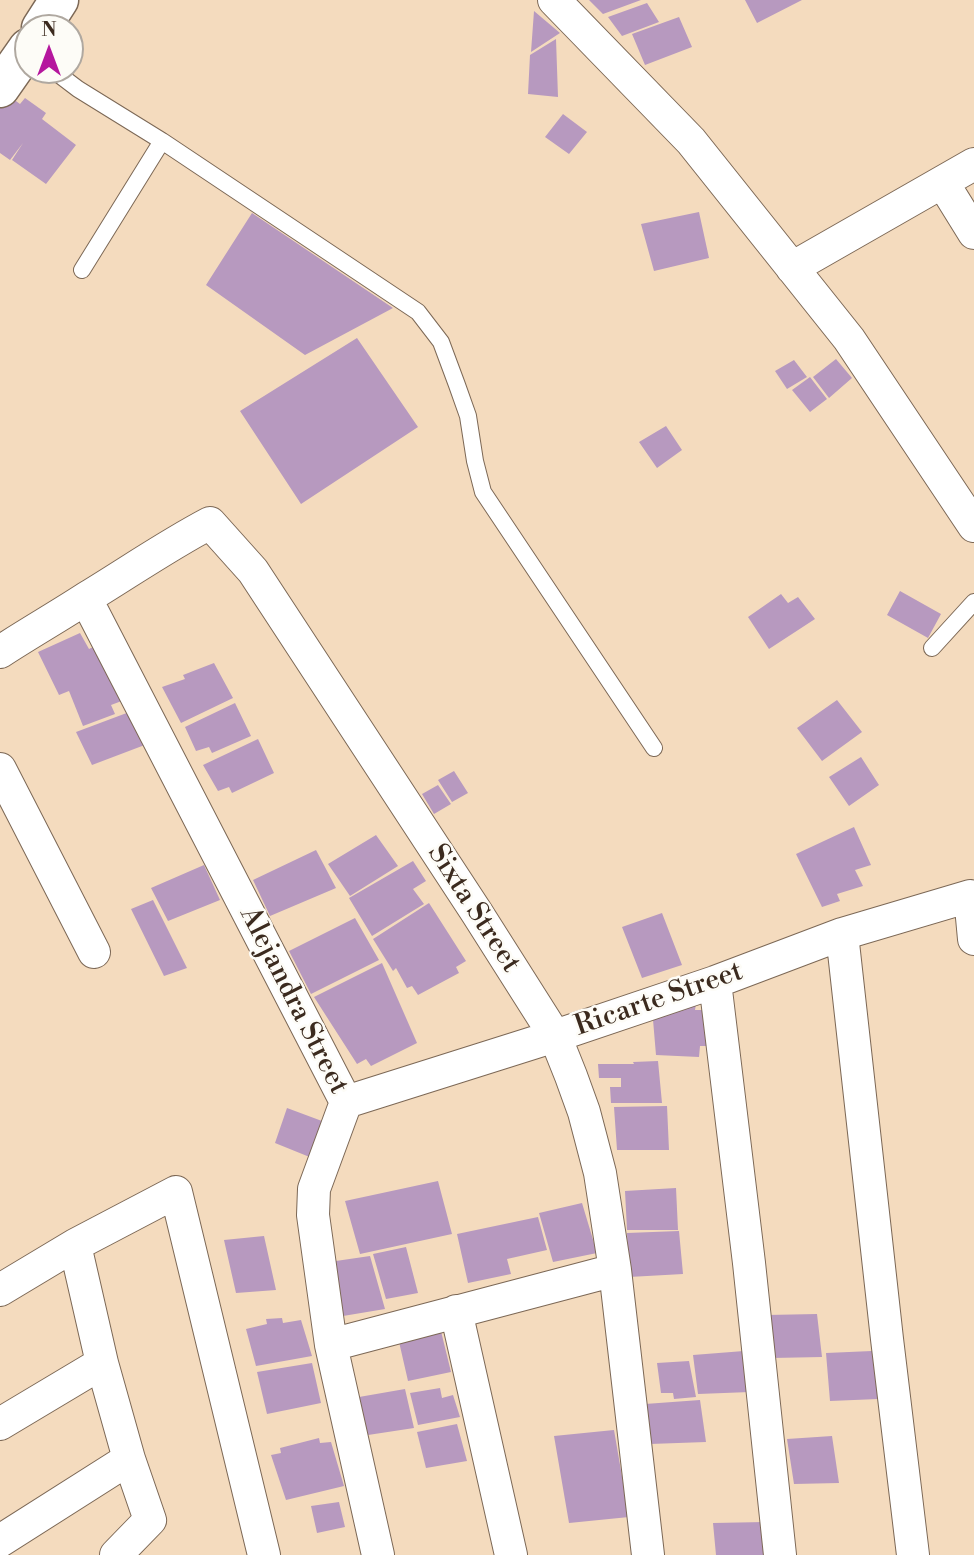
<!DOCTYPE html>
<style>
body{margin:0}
#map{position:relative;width:974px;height:1555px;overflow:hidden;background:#f4dbbe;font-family:"Libre Bodoni",serif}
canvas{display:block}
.north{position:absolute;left:14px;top:14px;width:70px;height:70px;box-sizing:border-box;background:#fdfcf7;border:2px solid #afa8a0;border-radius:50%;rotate:0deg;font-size:19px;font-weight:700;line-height:28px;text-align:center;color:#3b2a1e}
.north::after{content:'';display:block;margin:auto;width:24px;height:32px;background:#b5179e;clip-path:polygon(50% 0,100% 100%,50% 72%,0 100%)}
</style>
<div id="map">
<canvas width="974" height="1555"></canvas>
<div class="north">N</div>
</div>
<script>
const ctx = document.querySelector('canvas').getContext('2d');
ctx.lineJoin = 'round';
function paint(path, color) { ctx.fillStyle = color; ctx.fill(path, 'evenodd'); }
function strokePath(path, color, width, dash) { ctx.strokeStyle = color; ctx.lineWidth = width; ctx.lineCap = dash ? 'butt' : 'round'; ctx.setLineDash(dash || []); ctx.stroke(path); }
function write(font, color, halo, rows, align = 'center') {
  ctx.font = font + ' "Libre Bodoni",serif'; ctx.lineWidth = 5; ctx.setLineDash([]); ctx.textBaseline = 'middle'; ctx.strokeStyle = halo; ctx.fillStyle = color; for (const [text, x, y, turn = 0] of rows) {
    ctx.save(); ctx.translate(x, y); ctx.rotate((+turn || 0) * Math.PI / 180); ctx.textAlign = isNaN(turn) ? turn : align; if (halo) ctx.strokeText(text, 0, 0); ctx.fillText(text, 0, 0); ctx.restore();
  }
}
const building = new Path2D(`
 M589 0H641L603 14Z
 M745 0H802L757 23Z
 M647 3 659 22 622 36 608 17Z
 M534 11 560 33 531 52Z
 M679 17 692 47 645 65 632 34Z
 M556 39 558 97 528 94 530 55Z
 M5 93 20 104 25 98 46 113 42 119 76 145 46 184 12 160 23 143 10 160 0 153V101Z
 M563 114 587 132 569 154 545 137Z
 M699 212 709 258 654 271 641 224Z
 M252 213 393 308 305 355 206 285Z
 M357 338 418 427 301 504 240 411Z
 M836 359 852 378 829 398 813 377Z
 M794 360 807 377 787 389 775 371Z
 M810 377 827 399 810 412 792 390Z
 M666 426 682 450 657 468 639 442Z
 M900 591 941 614 928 638 887 615Z
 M781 594 788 603 798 597 815 619 769 649 748 617Z
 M80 633 89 649 99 644 127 699 111 705 115 714 83 726 69 691 59 695 38 652Z
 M214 663 233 698 181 723 162 687 185 679 183 675Z
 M837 700 862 732 822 761 797 728Z
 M235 703 251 736 212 753 209 747 196 751 185 727Z
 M132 711 150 743 92 765 76 732Z
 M258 739 274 773 232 793 229 787 218 791 203 765Z
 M861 757 879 785 849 806 829 777Z
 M454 771 468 793 452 802 438 780Z
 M438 785 451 804 434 814 422 794Z
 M854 827 871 865 855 870 863 886 837 894 840 901 822 907 796 854Z
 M376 835 398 866 350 896 328 864Z
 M316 850 336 888 270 916 253 880Z
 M413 861 426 881 413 889 424 904 372 936 349 898Z
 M204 865 220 900 168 921 151 888Z
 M153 900 187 968 164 976 131 909Z
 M429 903 466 961 456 967 459 973 418 995 412 986 407 988 396 968 393 971 373 939Z
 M662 913 682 965 642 978 622 927Z
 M355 918 379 960 311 994 289 951Z
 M382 963 417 1043 371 1066 366 1059 357 1064 314 997Z
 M696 1004 695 1010H704L706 1046H700L699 1057 656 1055 652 1008Z
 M658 1061 662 1103H611L610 1087H621V1078H599L598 1064H634L633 1062Z
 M667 1106 669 1150H617L614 1107Z
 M287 1108 330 1124 317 1160 275 1143Z
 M438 1181 452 1234 360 1254 345 1201Z
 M676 1188 678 1230H627L625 1191Z
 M582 1203 597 1253 553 1262 539 1213Z
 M538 1217 547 1250 507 1259 511 1274 468 1283 457 1234Z
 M679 1231 683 1274 629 1277 627 1233Z
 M264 1236 276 1290 236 1293 224 1240Z
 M406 1247 418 1293 386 1299 373 1254Z
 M370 1256 385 1309 343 1316 329 1262Z
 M817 1314 822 1357 772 1358 767 1315Z
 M282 1318 283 1323 301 1320 312 1356 256 1366 246 1329 267 1324 266 1319Z
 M439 1323 451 1372 408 1381 397 1333Z
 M744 1351 750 1392 698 1394 693 1355Z
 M872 1351 878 1399 830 1401 826 1353Z
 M689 1361 696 1397 674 1399 673 1393H661L657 1363Z
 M312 1363 321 1403 267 1414 257 1372Z
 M440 1388 442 1398 453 1395 460 1417 418 1425 410 1393Z
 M405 1389 414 1428 368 1435 359 1397Z
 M700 1400 706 1442 650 1444 645 1404Z
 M457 1424 467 1461 426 1468 417 1432Z
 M614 1430 629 1517 569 1523 554 1436Z
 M832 1436 839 1483 794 1484 787 1439Z
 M319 1438 320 1443 331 1442 344 1486 286 1500 271 1455 281 1453 280 1448Z
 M339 1502 345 1527 317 1533 311 1506Z
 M765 1522 769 1555H716L713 1523Z`);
const service = new Path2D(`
 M53 70 78 89 162 141 418 312 441 342 457 385 468 416 475 461 483 492 654 748
 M82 270 162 141
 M932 648 974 602`);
const minor = new Path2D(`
 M554 0 691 141 849 339 974 526
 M943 183 974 233
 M792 268 974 164
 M86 599 346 1102 314 1189 313 1215 331 1345 378 1555
 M0 652C29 633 59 616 88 597 129 572 168 545 210 523L253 571 477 913 555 1036 571 1076 584 1112 600 1173 615 1270 648 1555
 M0 769 94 952
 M842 934 887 1339 913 1555
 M715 982 749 1263 780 1555
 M346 1102 555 1036 715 982 842 934 970 896 974 939
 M75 1245 102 1363 129 1459 150 1520 116 1555
 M0 1290 75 1245 176 1192 264 1555
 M456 1311 511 1555
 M331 1345 615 1270
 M0 1424 102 1363
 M0 1541 129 1459`);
const tertiary = new Path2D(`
 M41 28 59 0
 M0 88 28 48`);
const streetNames = [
 ["Sixta Street",473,909,57],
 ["Ricarte Street",659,1000,-19],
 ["Alejandra Street",293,1001,63]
];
paint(building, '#b799bf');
strokePath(service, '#7c6856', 18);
strokePath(minor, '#7c6856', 34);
strokePath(tertiary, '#7c6856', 41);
strokePath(service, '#fff', 16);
strokePath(minor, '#fff', 32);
strokePath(tertiary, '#fff', 38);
write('28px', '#3b2a1e', '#fdfcf7', streetNames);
</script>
